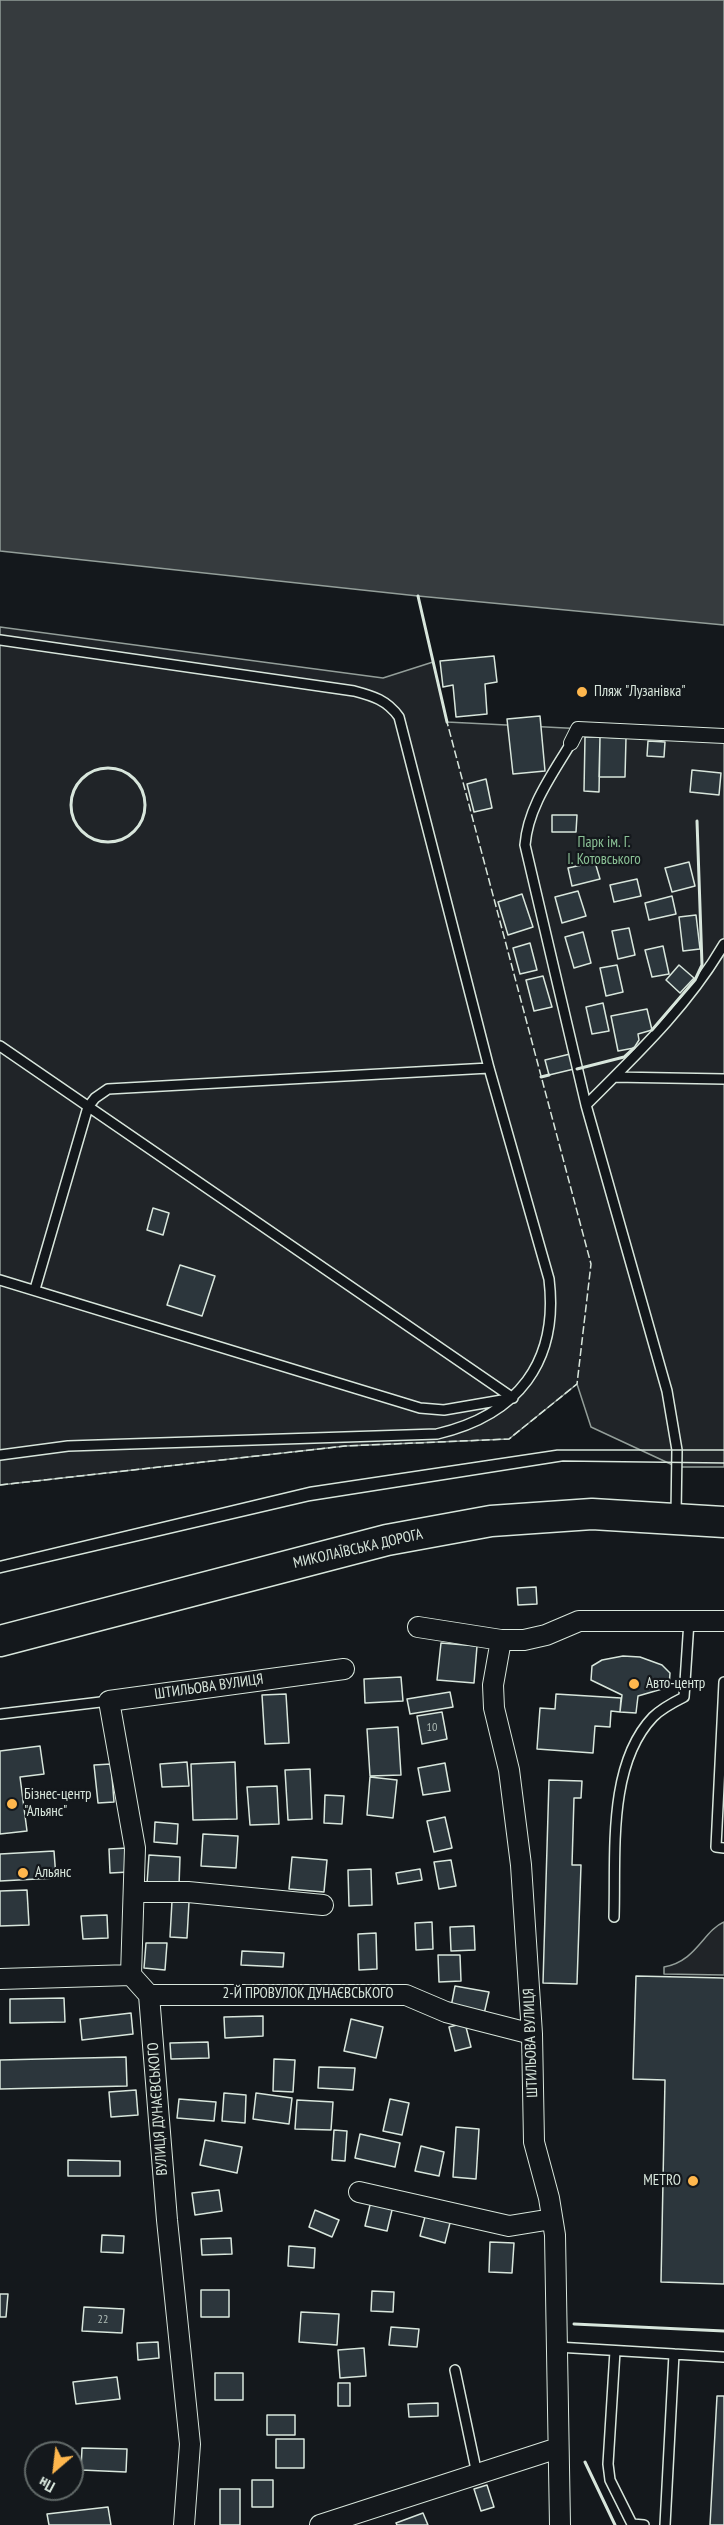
<!DOCTYPE html>
<meta charset="utf-8">
<style>
body{margin:0}
#map{position:relative;width:724px;height:2525px;overflow:hidden;background:#14181c;font-family:"PT Sans Narrow",sans-serif}
canvas{display:block}
.north{position:absolute;left:24px;top:2441px;width:60px;height:60px;box-sizing:border-box;background:#14181c;border:2px solid #626a69;border-radius:50%;rotate:208deg;font-size:16px;font-weight:700;line-height:24px;text-align:center;color:#d8e6dc}
.north::after{content:'';display:block;margin:auto;width:21px;height:27px;background:#ffb74d;clip-path:polygon(50% 0,100% 100%,50% 72%,0 100%)}
</style>
<div id="map">
<canvas width="724" height="2525"></canvas>
<div class="north">Пн</div>
</div>
<script>
const ctx = document.querySelector('canvas').getContext('2d');
ctx.lineJoin = 'round';
function paint(path, color) { ctx.fillStyle = color; ctx.fill(path, 'evenodd'); }
function strokePath(path, color, width, dash) { ctx.strokeStyle = color; ctx.lineWidth = width; ctx.lineCap = dash ? 'butt' : 'round'; ctx.setLineDash(dash || []); ctx.stroke(path); }
function write(font, color, halo, rows, align = 'center') {
  ctx.font = font + ' "PT Sans Narrow",sans-serif'; ctx.lineWidth = 4.5; ctx.setLineDash([]); ctx.textBaseline = 'middle'; ctx.strokeStyle = halo; ctx.fillStyle = color; for (const [text, x, y, turn = 0] of rows) {
    ctx.save(); ctx.translate(x, y); ctx.rotate((+turn || 0) * Math.PI / 180); ctx.textAlign = isNaN(turn) ? turn : align; if (halo) ctx.strokeText(text, 0, 0); ctx.fillText(text, 0, 0); ctx.restore();
  }
}
const green = new Path2D(`
 M0 627 383 678 433 662 447 722 724 736V1467H677L591 1427 577 1384 509 1439 345 1446 0 1485Z
 M724 1922V1975L664 1974V1967C697 1961 703 1931 724 1922Z`);
const water = new Path2D(`
 M0 0H724V625L418 596 0 551Z`);
const building = new Path2D(`
 M494 656 497 682 485 684 487 714 456 717 453 685 443 687 440 661Z
 M540 716 545 771 513 774 507 719Z
 M585 737H600L599 792 584 791Z
 M600 737 626 738 625 777H599Z
 M648 741 665 742 664 757 647 756Z
 M692 770 721 773 719 795 690 792Z
 M486 779 492 808 474 812 467 784Z
 M552 815H577L576 832H552Z
 M595 862 600 879 572 886 568 868Z
 M689 862 695 886 672 892 665 868Z
 M637 879 641 896 614 902 610 885Z
 M578 891 586 916 562 923 555 897Z
 M522 894 533 927 508 935 498 902Z
 M672 896 676 914 649 920 645 903Z
 M696 915 700 949 683 951 679 917Z
 M629 928 635 955 618 959 612 931Z
 M583 932 591 963 574 968 565 937Z
 M530 943 537 970 520 974 513 948Z
 M663 946 669 974 652 977 645 950Z
 M617 965 623 992 606 996 600 968Z
 M679 965 694 978 680 993 666 980Z
 M543 976 552 1007 534 1011 526 980Z
 M603 1003 609 1031 592 1034 586 1007Z
 M647 1009 652 1030 638 1034 639 1040 634 1048 618 1051 611 1016Z
 M570 1054 574 1069 549 1075 545 1060Z
 M153 1208 169 1213 163 1235 147 1230Z
 M180 1265 215 1276 202 1316 167 1305Z
 M536 1587 537 1604 518 1605 517 1588Z
 M441 1643 477 1646 474 1683 437 1680Z
 M623 1656 640 1657 662 1665 670 1673 669 1687 638 1696 636 1713 620 1712 622 1695 591 1680 592 1666 602 1660Z
 M401 1677 403 1701 365 1703 364 1679Z
 M450 1692 453 1707 410 1714 407 1699Z
 M286 1694 289 1743 265 1744 262 1695Z
 M556 1694 621 1698 620 1712 611 1711 610 1727 595 1726 593 1753 537 1749 540 1708 555 1709Z
 M442 1712 447 1739 422 1744 417 1716Z
 M398 1727 401 1775 370 1776 367 1729Z
 M40 1746 44 1774 20 1777 27 1831 0 1834V1751Z
 M187 1762 189 1786 162 1787 160 1764Z
 M235 1762 237 1819 193 1820 191 1764Z
 M445 1763 450 1791 423 1795 418 1768Z
 M111 1764 114 1802 98 1803 94 1765Z
 M310 1769 312 1819 288 1820 285 1770Z
 M370 1777 397 1780 393 1818 367 1815Z
 M549 1780 582 1781 581 1798H574L572 1865H581L577 1984 543 1983Z
 M277 1786 279 1824 250 1825 247 1787Z
 M325 1795 344 1796 342 1824 324 1823Z
 M445 1817 452 1848 434 1852 427 1821Z
 M155 1822 178 1824 177 1844 154 1842Z
 M203 1834 238 1836 236 1868 201 1866Z
 M128 1848 129 1872 110 1873 109 1849Z
 M54 1851 56 1878 0 1881V1854Z
 M149 1855 180 1857 179 1886 147 1884Z
 M292 1857 327 1860 324 1892 289 1889Z
 M451 1860 456 1886 439 1889 434 1862Z
 M371 1869 372 1905 349 1906 348 1870Z
 M420 1869 422 1880 398 1884 396 1873Z
 M27 1890 29 1925 0 1926V1891Z
 M172 1901 189 1902 187 1938 170 1937Z
 M107 1915 108 1938 83 1939 81 1916Z
 M432 1922 433 1949 416 1950 415 1923Z
 M474 1926 475 1950 451 1951 450 1927Z
 M376 1933 377 1969 359 1970 358 1934Z
 M146 1943H167L165 1970 144 1968Z
 M242 1951 284 1953 283 1967 241 1965Z
 M438 1955H460L461 1981 439 1982Z
 M636 1976 724 1978V2284L661 2282 665 2080 633 2079Z
 M455 1986 489 1992 484 2014 451 2007Z
 M64 1998 65 2022 10 2023V1999Z
 M131 2013 133 2034 82 2040 80 2019Z
 M263 2016V2036L225 2038 224 2017Z
 M351 2019 383 2027 376 2058 344 2051Z
 M465 2023 471 2047 455 2051 449 2027Z
 M208 2042 209 2058 171 2059 170 2043Z
 M126 2057 127 2086 0 2089V2060Z
 M274 2059 295 2060 293 2092 273 2091Z
 M319 2067 355 2068 353 2090 318 2088Z
 M136 2090 138 2115 111 2117 109 2092Z
 M224 2093 246 2095 245 2123 222 2121Z
 M256 2093 292 2098 289 2124 253 2119Z
 M179 2099 216 2102 214 2121 177 2118Z
 M390 2099 409 2103 402 2135 383 2131Z
 M297 2100 333 2102 331 2130 295 2129Z
 M456 2127 479 2129 476 2179 453 2177Z
 M334 2130 347 2131 345 2161 332 2160Z
 M360 2134 400 2143 395 2167 355 2158Z
 M205 2140 242 2147 237 2173 200 2165Z
 M421 2146 444 2152 439 2176 415 2171Z
 M68 2160 120 2161V2176H68Z
 M219 2190 222 2211 195 2215 192 2193Z
 M371 2201 393 2206 387 2231 365 2226Z
 M315 2210 339 2220 332 2237 309 2227Z
 M426 2213 451 2219 445 2243 420 2236Z
 M102 2235 124 2236 123 2253 101 2252Z
 M231 2238 232 2254 202 2255 201 2239Z
 M490 2242 514 2243 512 2273 489 2272Z
 M289 2246 315 2248 314 2268 288 2266Z
 M201 2290H229V2317H201Z
 M372 2291 394 2292 393 2312 371 2311Z
 M0 2294H8L6 2317H0Z
 M84 2307 124 2309 122 2333 82 2331Z
 M301 2312 339 2314 337 2345 299 2342Z
 M391 2327 419 2329 417 2347 389 2345Z
 M158 2342 159 2358 138 2360 137 2343Z
 M364 2348 366 2376 340 2378 338 2350Z
 M215 2373H243V2400H215Z
 M117 2377 120 2399 76 2404 73 2382Z
 M338 2383H350V2406H338Z
 M717 2396H724V2525H710Z
 M438 2403V2416L409 2417 408 2404Z
 M267 2415H295V2435H267Z
 M276 2439H304V2468H276Z
 M82 2448 127 2449 126 2472 81 2470Z
 M252 2480H273V2507H252Z
 M487 2485 494 2507 481 2511 474 2489Z
 M220 2489H240V2525H220Z
 M108 2507 111 2525H49L47 2514Z
 M423 2513 428 2525H397L396 2523Z`);
const service = new Path2D(`
 M0 640 354 691C373 696 387 700 399 717L489 1068 549 1279C559 1362 518 1415 437 1434L68 1446 0 1455
 M571 743C552 775 528 807 525 845L586 1105 667 1391 677 1450 676 1514
 M0 1046 513 1398
 M614 1077 724 1079
 M586 1105C637 1054 688 1006 724 944
 M0 1280 420 1408 444 1410 508 1399
 M35 1289 88 1107 95 1098 108 1089 489 1068
 M724 1682 716 1847 724 1848
 M0 1714 109 1701
 M614 1917C616 1855 607 1765 653 1717 662 1708 674 1702 684 1697L689 1621
 M557 2347 724 2357
 M615 2351 608 2464 610 2480 632 2524 644 2525
 M455 2370 477 2474
 M665 2525 674 2354`);
const pedestrian = new Path2D(`
 M571 743 578 729 724 736`);
const minor = new Path2D(`
 M418 1627 501 1640H524L546 1635 579 1621H724
 M501 1640 493 1685 494 1708 509 1770 521 1865 532 2034 534 2142 549 2198 555 2235 560 2525
 M135 1892H188L323 1905
 M0 1979 131 1975
 M149 1995H406L446 2012 532 2034
 M359 2192 509 2226 552 2219
 M184 2525 190 2444 167 2220 149 1995 131 1975 135 1848 109 1701 344 1669
 M320 2525 558 2448`);
const primary = new Path2D(`
 M0 1641 387 1540 491 1521 592 1514 724 1522`);
const tram = new Path2D(`
 M0 1561 310 1487 557 1450H724
 M0 1573 309 1501 563 1461 724 1463`);
const fence = new Path2D(`
 M0 1485 345 1446 509 1439 577 1384 591 1264 447 722`);
const wall = new Path2D(`
 M418 596 447 722
 M71 805a37 37 0 1 1 74 0a37 37 0 1 1-74 0Z
 M652 1030 695 980 702 965 697 821
 M577 1069 624 1057 634 1048
 M541 1077 549 1075
 M574 2324 724 2331
 M585 2462 615 2525`);
const markers = [
 [582,692,6,"#ffb74d"],
 [634,1684,6,"#ffb74d"],
 [12,1804,6,"#ffb74d"],
 [23,1873,6,"#ffb74d"],
 [693,2181,6,"#ffb74d"]
];
const numberNames = [
 ["10",432,1728],
 ["22",103,2320]
];
const poiNames = [
 ["Пляж \"Лузанівка\"",594,692],
 ["Авто-центр",646,1684],
 ["Бізнес-центр",24,1795],
 ["\"Альянс\"",24,1812],
 ["Альянс",35,1873],
 ["METRO",681,2181,"right"]
];
const parkNames = [
 ["Парк ім. Г.",604,843],
 ["І. Котовського",604,860]
];
const streetNames = [
 ["МИКОЛАЇВСЬКА ДОРОГА",358,1549,-13],
 ["ШТИЛЬОВА ВУЛИЦЯ",209,1687,-8],
 ["2-Й ПРОВУЛОК ДУНАЄВСЬКОГО",308,1994],
 ["ШТИЛЬОВА ВУЛИЦЯ",531,2043,-92],
 ["ВУЛИЦЯ ДУНАЄВСЬКОГО",158,2109,-94]
];
paint(green, '#202428');
strokePath(green, '#939e99', 1.5);
paint(water, '#363b3e');
strokePath(water, '#939e99', 1.5);
paint(building, '#2c363c');
strokePath(building, '#d8e6dc', 1.5);
strokePath(service, '#d8e6dc', 12);
strokePath(pedestrian, '#d8e6dc', 16);
strokePath(minor, '#d8e6dc', 22);
strokePath(primary, '#d8e6dc', 33);
strokePath(service, '#14181c', 9);
strokePath(pedestrian, '#14181c', 14);
strokePath(minor, '#14181c', 20);
strokePath(primary, '#14181c', 30);
strokePath(tram, '#d8e6dc', 1.5);
strokePath(fence, '#d8e6dc', 1.5, [8, 3]);
strokePath(wall, '#d8e6dc', 3);
for (const [x, y, r, color] of markers) { const dot = new Path2D(); dot.arc(x, y, r, 0, 2 * Math.PI); ctx.fillStyle = color; ctx.fill(dot); strokePath(dot, '#14181c', 2); }
write('12px', '#adbab4', null, numberNames);
write('15px', '#d8e6dc', '#14181c', poiNames, 'left');
write('15px', '#8ac095', '#14181c', parkNames);
write('15px', '#d8e6dc', '#14181c', streetNames);
</script>
